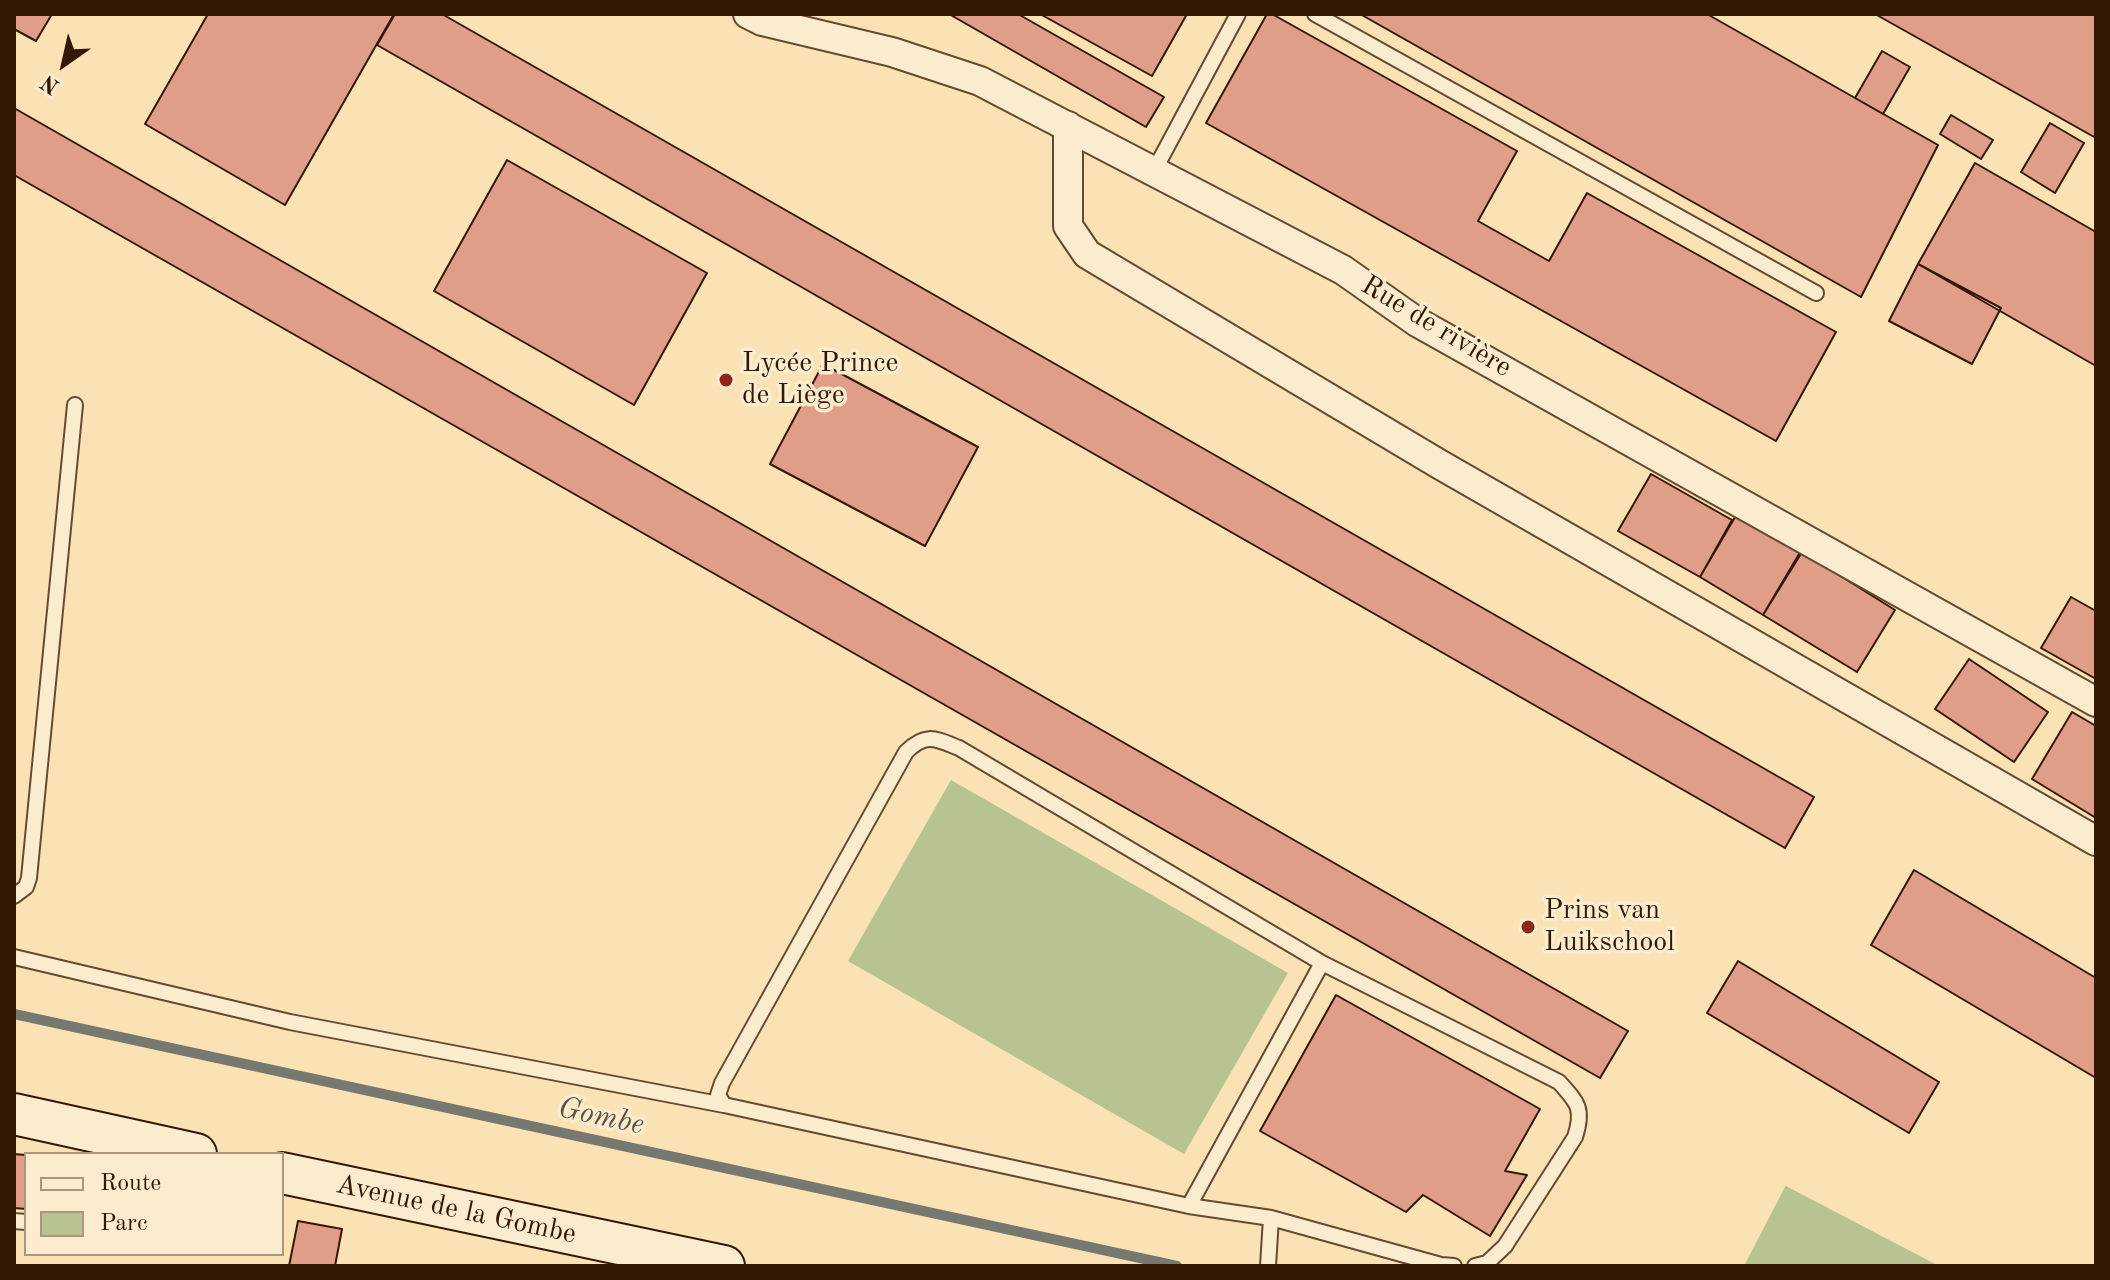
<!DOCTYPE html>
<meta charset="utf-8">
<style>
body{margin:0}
#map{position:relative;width:2110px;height:1280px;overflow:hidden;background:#fae2b4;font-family:"Old Standard TT",serif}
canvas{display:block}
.frame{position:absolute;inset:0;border:16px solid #331806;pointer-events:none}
.legend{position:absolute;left:24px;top:1152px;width:260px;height:104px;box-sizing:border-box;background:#fcecce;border:2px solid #ac977e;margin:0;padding:10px 14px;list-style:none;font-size:24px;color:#331806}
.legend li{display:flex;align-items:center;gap:16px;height:40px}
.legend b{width:40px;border:2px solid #ac977e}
.north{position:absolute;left:24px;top:24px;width:80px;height:80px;-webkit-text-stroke:6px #fcecce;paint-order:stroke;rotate:214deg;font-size:22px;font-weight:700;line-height:32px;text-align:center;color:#331806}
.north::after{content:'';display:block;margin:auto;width:28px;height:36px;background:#331806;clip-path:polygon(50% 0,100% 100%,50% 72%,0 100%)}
</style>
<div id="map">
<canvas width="2110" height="1280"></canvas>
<div class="frame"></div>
<ul class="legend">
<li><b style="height:10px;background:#fcecce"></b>Route</li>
<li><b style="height:22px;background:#b7c492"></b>Parc</li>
</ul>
<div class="north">N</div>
</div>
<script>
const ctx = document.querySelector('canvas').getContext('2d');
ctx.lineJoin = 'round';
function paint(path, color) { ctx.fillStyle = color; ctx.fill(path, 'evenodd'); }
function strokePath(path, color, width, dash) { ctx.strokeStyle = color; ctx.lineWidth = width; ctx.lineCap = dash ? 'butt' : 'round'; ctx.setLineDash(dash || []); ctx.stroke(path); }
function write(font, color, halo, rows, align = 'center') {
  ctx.font = font + ' "Old Standard TT",serif'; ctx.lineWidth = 7; ctx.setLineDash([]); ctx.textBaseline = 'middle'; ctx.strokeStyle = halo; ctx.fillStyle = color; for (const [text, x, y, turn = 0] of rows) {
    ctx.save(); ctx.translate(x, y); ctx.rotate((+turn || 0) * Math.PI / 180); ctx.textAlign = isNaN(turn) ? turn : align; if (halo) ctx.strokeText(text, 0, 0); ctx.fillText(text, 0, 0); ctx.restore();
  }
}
const green = new Path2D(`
 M951 780 1288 973 1184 1154 848 961Z
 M1786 1185V1186L1939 1266H1744Z`);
const stream = new Path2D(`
 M14 1014 1177 1266`);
const building = new Path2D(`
 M14 14H52L36 41 14 29Z
 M208 14H394L285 205 145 124Z
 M395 14H442L1814 797 1785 848 377 45Z
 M949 14H1018L1164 97 1146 127Z
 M1040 14H1187L1152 76Z
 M1267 14H1272L1517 151 1478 221 1549 261 1587 193 1836 332 1776 441 1206 123Z
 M1360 14H1707L1938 145 1861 297Z
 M1875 14H2096V138Z
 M1882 51 1910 67 1883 114 1855 98Z
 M14 108 1628 1031 1600 1078 14 175Z
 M1951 115 1993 140 1981 159 1940 134Z
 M2050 123 2084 143 2055 193 2021 172Z
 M507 160 707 273 634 405 434 291Z
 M1975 163 2096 232V366L1918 264Z
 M1918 264 2001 308 1972 364 1889 321Z
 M823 364 978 447 925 546 770 464Z
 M1651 474 1732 520 1700 577 1618 531Z
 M1738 512 1802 549 1763 615 1700 577Z
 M1802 552 1895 610 1857 672 1763 615Z
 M2071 597 2096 611V679L2041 648Z
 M1969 659 2048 712 2014 762 1935 709Z
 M2072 712 2096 726V818L2032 779Z
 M1914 870 2096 978V1078L1871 945Z
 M1738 961 1939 1082 1909 1133 1707 1013Z
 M1336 995 1540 1109 1505 1171 1527 1175 1490 1236 1423 1195 1406 1212 1260 1131Z
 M14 1154 26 1155V1209L14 1208Z
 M298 1221 342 1229 335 1266H289Z`);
const lane = new Path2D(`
 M1315 14 1816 293
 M1154 171 1238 14
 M14 896 26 887 29 878 75 405
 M14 957 290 1022 724 1105
 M1322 963 1559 1082C1578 1103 1584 1109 1575 1137L1505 1246 1487 1263 1475 1266
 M1189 1206 1322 963 959 748C936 739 926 732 906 752L722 1083 718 1095 724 1105 1189 1206 1271 1218 1441 1265 1454 1266
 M14 1221 26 1222
 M1268 1266 1271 1218`);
const street = new Path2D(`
 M748 14 762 21 892 52 980 81 1343 270 1417 322 2096 702
 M1068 126V226L1087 254 1439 464 2096 841`);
const secondary = new Path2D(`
 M14 1114 196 1154
 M282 1173 724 1266`);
const markers = [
 [726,380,8,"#8f2418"],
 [1528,927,8,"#8f2418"]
];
const streetNames = [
 ["Rue de rivière",1436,327,31],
 ["Avenue de la Gombe",456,1210,12]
];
const poiNames = [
 ["Lycée Prince",742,364],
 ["de Liège",742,396],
 ["Prins van",1544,911],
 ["Luikschool",1544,943]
];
const waterNames = [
 ["Gombe",601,1117,12]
];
paint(green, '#b7c492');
strokePath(stream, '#777971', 10);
paint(building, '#e09d88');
strokePath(building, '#331806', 2);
strokePath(lane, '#654a32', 18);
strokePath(street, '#654a32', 32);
strokePath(secondary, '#331806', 44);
strokePath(lane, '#fcecce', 14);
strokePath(street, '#fcecce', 28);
strokePath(secondary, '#fcecce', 40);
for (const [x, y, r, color] of markers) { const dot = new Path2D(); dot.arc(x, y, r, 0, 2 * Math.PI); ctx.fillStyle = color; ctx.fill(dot); strokePath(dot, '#fcecce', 3); }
write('28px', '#331806', '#fcecce', streetNames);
write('28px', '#331806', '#fcecce', poiNames, 'left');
write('italic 30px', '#5b5145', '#fcecce', waterNames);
</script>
